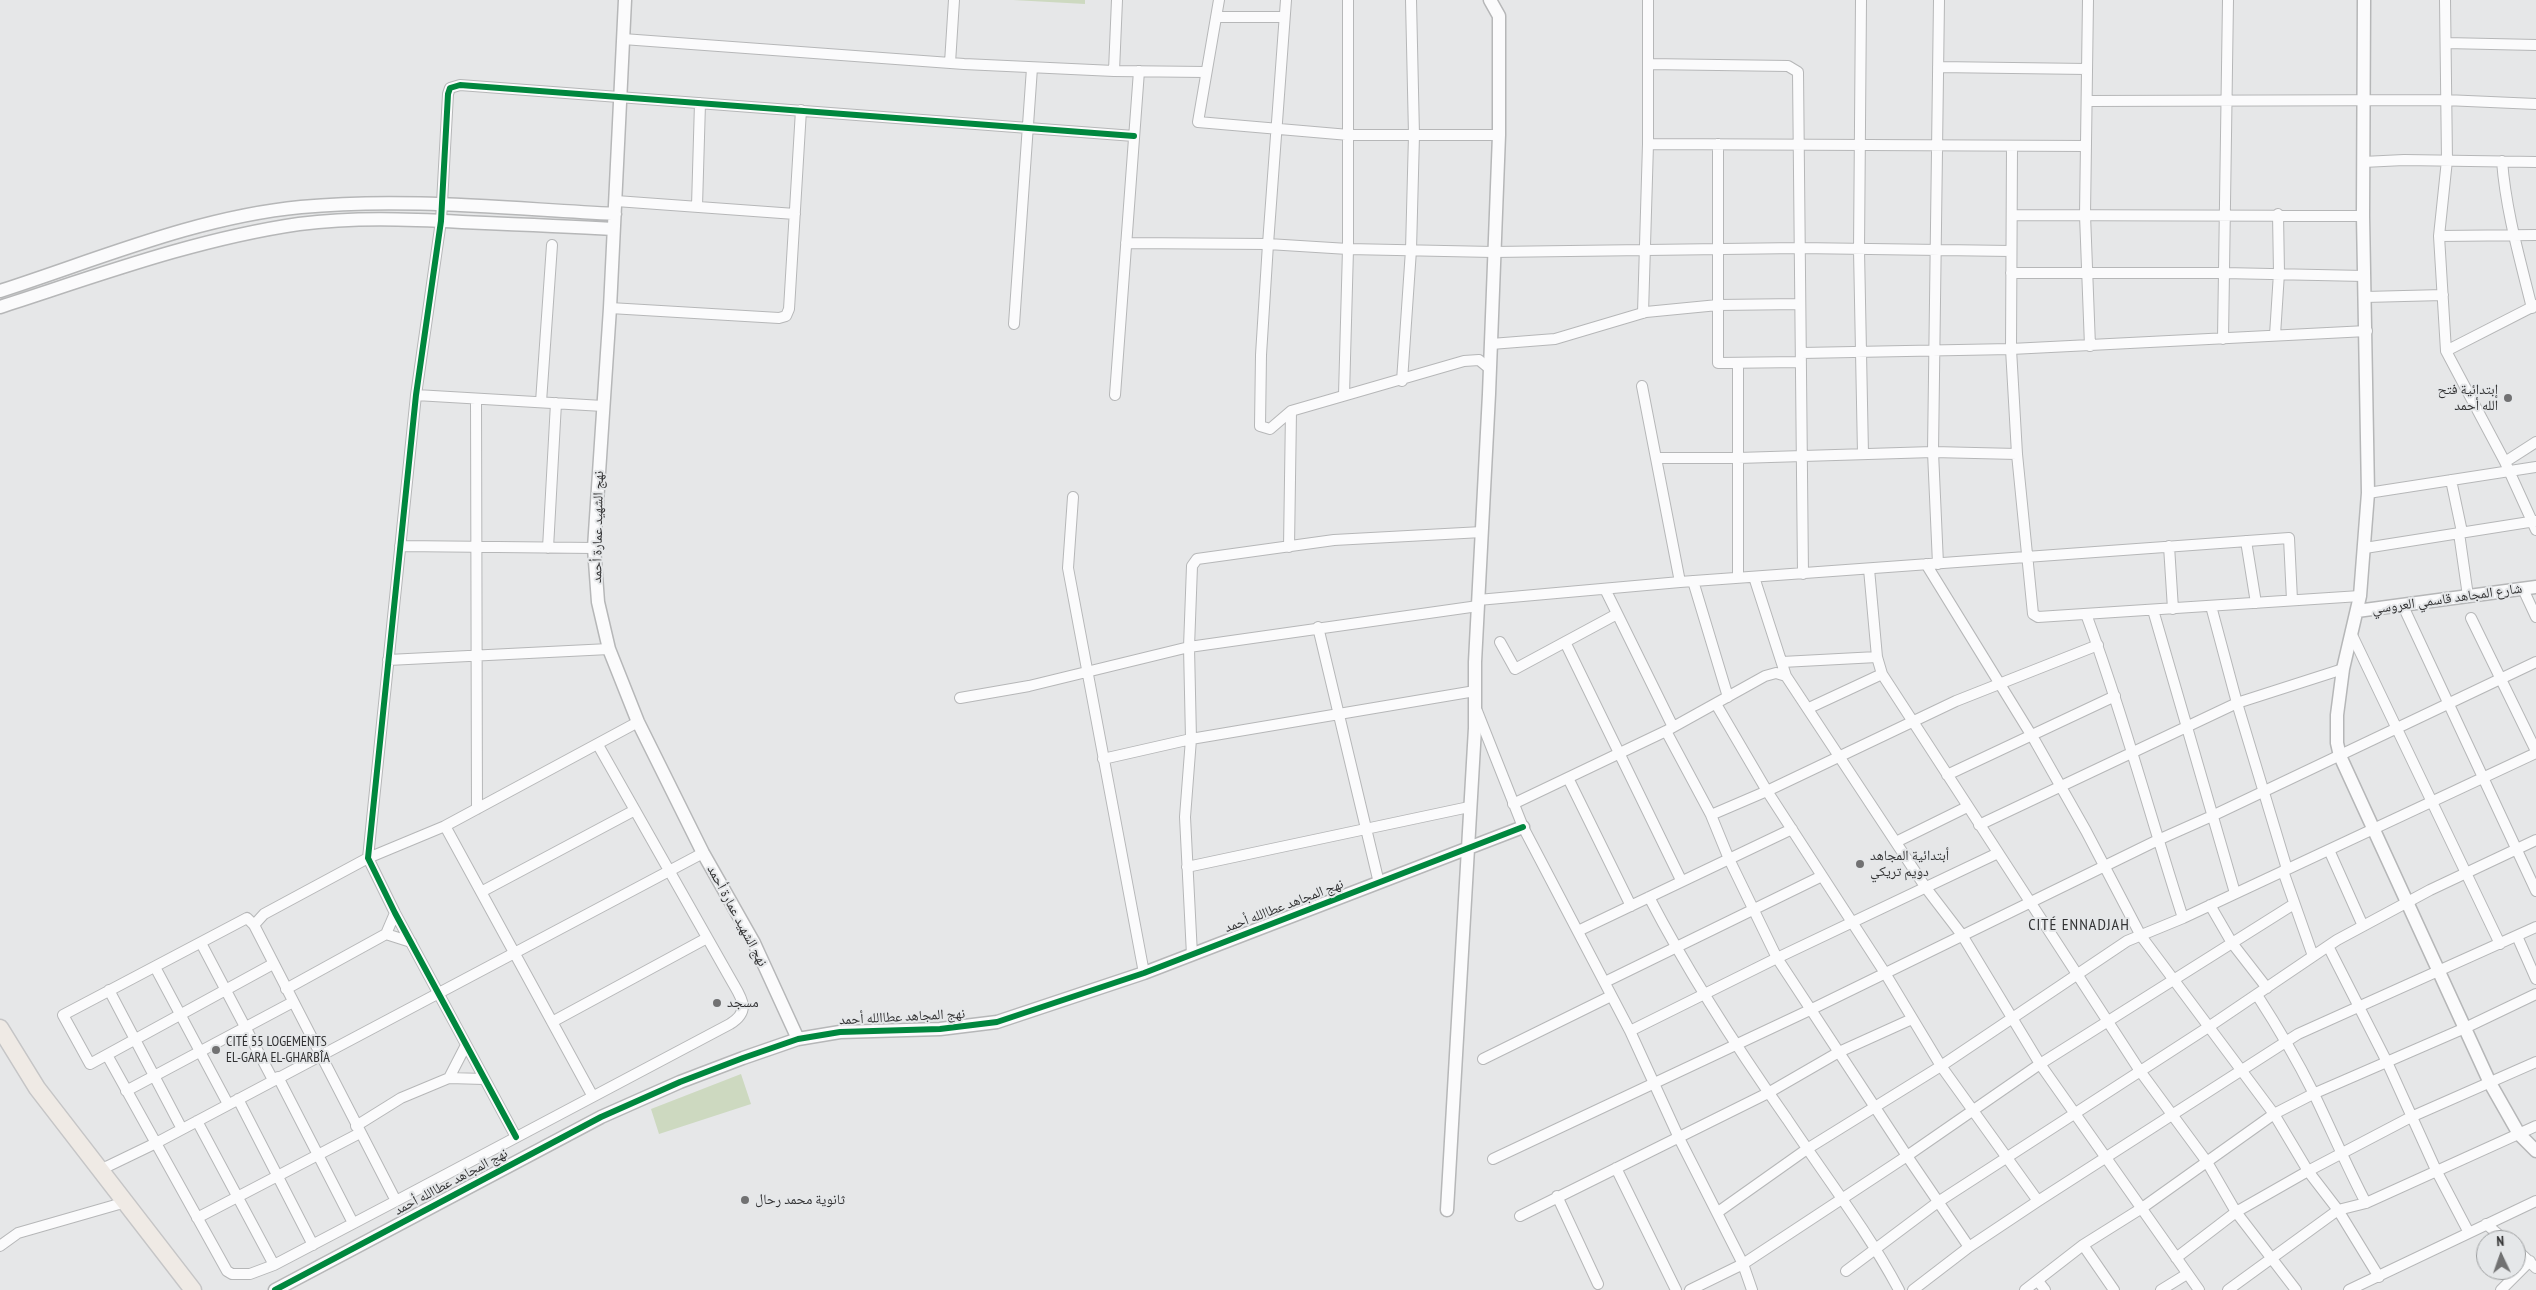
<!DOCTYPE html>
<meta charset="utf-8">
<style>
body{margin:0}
#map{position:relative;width:2536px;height:1290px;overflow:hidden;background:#e6e7e8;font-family:"PT Sans Narrow",sans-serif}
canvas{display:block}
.north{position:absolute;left:2476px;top:1230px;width:50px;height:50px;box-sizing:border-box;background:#e5e7e9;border:1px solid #9d9fa0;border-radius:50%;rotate:357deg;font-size:14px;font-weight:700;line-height:20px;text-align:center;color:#323233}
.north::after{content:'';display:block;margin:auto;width:18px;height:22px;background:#717172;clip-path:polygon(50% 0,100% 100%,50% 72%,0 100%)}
</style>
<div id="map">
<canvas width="2536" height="1290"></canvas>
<div class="north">N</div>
</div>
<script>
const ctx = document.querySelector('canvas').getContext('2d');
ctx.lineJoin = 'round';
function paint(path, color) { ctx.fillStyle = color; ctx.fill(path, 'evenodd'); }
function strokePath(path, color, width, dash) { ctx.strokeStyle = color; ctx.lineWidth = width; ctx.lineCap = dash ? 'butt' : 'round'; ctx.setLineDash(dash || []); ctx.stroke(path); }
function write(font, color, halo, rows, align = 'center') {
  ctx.font = font + ' "PT Sans Narrow","Noto Naskh Arabic",sans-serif'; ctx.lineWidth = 4; ctx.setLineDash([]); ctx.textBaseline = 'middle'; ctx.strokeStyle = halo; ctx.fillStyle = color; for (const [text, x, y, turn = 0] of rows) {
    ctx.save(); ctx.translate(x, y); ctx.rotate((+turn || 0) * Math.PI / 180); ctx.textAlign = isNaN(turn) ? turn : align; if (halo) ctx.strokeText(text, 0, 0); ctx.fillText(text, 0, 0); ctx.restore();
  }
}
const green = new Path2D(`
 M1013 0H1085V4Z
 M741 1074 751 1104 659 1134 651 1109Z`);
const minor = new Path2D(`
 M1117 0 1114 71 1205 72
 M1219 0 1198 122 1349 135H1499
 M1286 0 1268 244 1261 355 1260 426 1270 429 1291 411 1464 361 1479 360 1490 369
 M1861 0 1859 250 1863 454
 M2088 0 2085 215 2090 346
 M2445 0 2447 160 2439 236 2446 351 2505 462 2536 530
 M1216 17H1283
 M623 39 964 64 1114 71
 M2446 43 2536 45
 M950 63 954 0
 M1648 64 1788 66 1798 72 1803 574
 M1938 67 2087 69
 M2087 101 2445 100 2536 104
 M1648 144 2086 146
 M1718 144V363L1801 362
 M2012 146 2011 349 2017 454 2033 614 2038 617 2360 596
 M2502 161C2506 212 2520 259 2532 308
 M2363 162 2404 160 2536 162
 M616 201 795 214
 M697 206 700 103
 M2012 215 2363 216
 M2439 236 2536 235
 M1126 243 1268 244 1348 249 1493 252 1799 248 2011 251
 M2011 273H2224L2364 276
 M2365 297 2443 295
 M610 308 779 318 786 316 789 309 801 110
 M1643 313 1648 144V0
 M1014 324 1032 68
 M2275 335 2279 273 2278 214
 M2223 339 2228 0
 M1491 344 1555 339 1646 312 1718 305 1800 304
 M2446 351 2536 305
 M1801 353 2011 349 2367 331
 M1402 381 1411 250 1414 135 1411 0
 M1642 386 1680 582
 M416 395 603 406
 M1115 395 1139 71
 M1344 395 1348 249V0
 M476 399 477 809
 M541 402 552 245
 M1656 458H1738V364
 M2505 462 2536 442
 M2451 480 2462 532
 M2368 493 2536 467
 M1073 497 1068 568 1144 973
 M2459 533 2468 596
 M2246 541 2256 603
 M400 546 594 548
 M2169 546 2173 609
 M1289 547 1291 411
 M548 548 556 403
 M2365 548 2536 521
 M1926 564 2035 741 2086 831 2141 936 2274 1114 2308 1171 2338 1210 2379 1277
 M1938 564 1933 452 1939 0
 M1869 569 1877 657 1882 674 2140 1071 2207 1162 2236 1212 2296 1290
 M1754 577 1786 676
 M1738 578V458L1933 452 2017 454
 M1693 581 1728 697
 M1605 589 1673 727
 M2523 589 2536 617
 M1478 600 1680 582 2289 538 2292 600
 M2211 606 2237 703 2287 869
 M2403 606 2536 891
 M2153 610 2235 893
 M2086 614C2123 714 2150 816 2183 918
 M2471 618 2536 751
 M1318 627 1379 883
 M2352 635 2500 944
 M1500 642 1515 669 1617 614
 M1565 642 1681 880
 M388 660 609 649
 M1782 662 1877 657
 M960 698 1029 686 1189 647 1478 606
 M1716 704 1767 791 1885 973 1941 1066 2038 1201
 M1809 708 1882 674
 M1477 711 1523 827 1630 1031 1679 1138 1743 1264 1752 1290
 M1666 731 1711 815
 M598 745 730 978C740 996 753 1010 730 1024L396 1201 254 925 264 914 368 858 445 826 638 722
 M1103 759 1191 739 1475 691
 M1947 775 2115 696
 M1568 778 1631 906
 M1513 804 1666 731 1765 676 1776 673 1786 676 1926 888 1962 935 2040 1064 2199 1290
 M1979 825 2237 703 2343 669
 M445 826 592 1095
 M1896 842 1967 807
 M2329 850 2363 926
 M1187 867 1469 807
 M2283 871 2313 956
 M481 892 635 810
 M1649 897C1689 974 1737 1048 1787 1119 1825 1176 1867 1230 1899 1290
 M2210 905 2232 943 2267 988
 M254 925 247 918 63 1015 90 1064 273 964
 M1578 931 1792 829
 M386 934 411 942
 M2517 936 2536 979
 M201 943 273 1080
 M2328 946 2387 1062 2436 1170 2468 1231
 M1192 955 1185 817 1191 739 1189 647 1192 566 1197 559 1334 540 1482 532
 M155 967 228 1104
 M1605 982 1822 876
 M286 989 386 934 395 913
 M109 990 182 1129
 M2257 995C2277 1026 2296 1058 2313 1092 2331 1129 2347 1167 2366 1203
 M552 1022 707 938
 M1630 1031 1777 958 1998 853
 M107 1055 227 1271 232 1274H250L274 1265 396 1201
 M1483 1059 1611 996
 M278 1077 353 1223
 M449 1078 484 1079
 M126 1091 293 1002
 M238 1099 313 1245
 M197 1121 274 1265
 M356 1126 401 1098 449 1078 466 1045
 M516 1137 395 913 368 858 416 395 441 221 448 94 450 88 460 85 1134 136
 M1493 1159 1812 1009 2158 840 2212 816 2536 662
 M1616 1168 1676 1290
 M100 1170 156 1143 703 853
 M1557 1196 1598 1284
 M1718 1212 1807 1149 1941 1066 2127 941 2183 918 2536 753
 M1520 1216 1768 1093 1839 1052 1912 1019
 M197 1218 360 1133
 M2486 1224 2505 1240
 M2083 1245 2114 1290
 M0 1246 18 1233 126 1202
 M1969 1247 1907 1156 1777 958 1729 859 1711 815 1767 791 1956 701 2098 645
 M2516 1249 2536 1268
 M2176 1258 2236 1212 2308 1171 2411 1117 2536 1062
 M1846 1271 1938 1202 2210 1026 2337 940 2430 890 2536 840
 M2038 1281 2045 1290
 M1690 1290 1743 1264 1907 1156 2040 1064 2294 904
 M1913 1290 1969 1247 2038 1201 2298 1034 2536 927
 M2025 1290 2083 1245 2142 1208 2274 1114 2313 1094 2465 1028 2536 994
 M2161 1290 2187 1274
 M2228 1290 2338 1210 2366 1203 2536 1126
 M2349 1290 2536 1201
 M2501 1290 2530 1261`);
const tertiary = new Path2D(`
 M625 0 610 308 594 548 598 602 609 649 638 722 703 853 754 943 798 1039
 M2364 0 2363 216 2368 493 2360 596 2343 669 2337 715V743L2340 756 2490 1083 2519 1134 2536 1151
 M0 291C99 259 197 217 301 207 405 197 511 209 615 214
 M0 307C99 275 196 239 299 224 353 217 408 219 462 222 512 224 563 226 613 229
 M2357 611 2536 587
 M1447 1210 1475 728V662L1489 394 1499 135V16L1490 0
 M275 1290 601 1117 680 1082 743 1058 798 1039 840 1032 940 1029 997 1022 1144 973 1523 827`);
const primary = new Path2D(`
 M0 1028 37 1088 193 1290`);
const cycleway = new Path2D(`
 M516 1137 395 913 368 858 416 395 441 221 448 94 450 88 460 85 1134 136
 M275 1290 601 1117 680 1082 743 1058 798 1039 840 1032 940 1029 997 1022 1144 973 1523 827`);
const markers = [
 [2508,398,5,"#717172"],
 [1860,864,5,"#717172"],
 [717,1003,5,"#717172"],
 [216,1050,5,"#717172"],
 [745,1200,5,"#717172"]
];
const poiNames = [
 ["إبتدائية فتح",2498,390,"right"],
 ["الله أحمد",2498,406,"right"],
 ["أبتدائية المجاهد",1870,856],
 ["دويم تريكي",1870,872],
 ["مسجد",727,1003],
 ["CITÉ 55 LOGEMENTS",226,1042],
 ["EL-GARA EL-GHARBÎA",226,1058],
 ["ثانوية محمد رحال",755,1200]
];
const streetNames = [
 ["نهج الشهيد عمارة أحمد",598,527,-89],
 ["شارع المجاهد قاسمي العروسي",2447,599,-8],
 ["نهج المجاهد عطاالله أحمد",1284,906,-21],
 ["نهج الشهيد عمارة أحمد",737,916,62],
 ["نهج المجاهد عطاالله أحمد",902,1017,-3],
 ["نهج المجاهد عطاالله أحمد",451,1182,-28]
];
const quarterNames = [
 ["CITÉ ENNADJAH",2079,925]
];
paint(green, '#cdd9c0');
strokePath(minor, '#b6b7b8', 12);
strokePath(tertiary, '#b6b7b8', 15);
strokePath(primary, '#c5c5c6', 19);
strokePath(minor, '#fbfbfc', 10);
strokePath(tertiary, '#fbfbfc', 12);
strokePath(primary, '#efeae5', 16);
strokePath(cycleway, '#00873e', 6);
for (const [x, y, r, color] of markers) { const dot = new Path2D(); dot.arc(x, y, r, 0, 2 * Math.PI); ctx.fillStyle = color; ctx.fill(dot); strokePath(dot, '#e5e7e9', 2); }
write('14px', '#323233', '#e5e7e9', poiNames, 'left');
write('14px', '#323233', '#e5e7e9', streetNames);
ctx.letterSpacing = '1px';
write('16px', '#323233', '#e5e7e9', quarterNames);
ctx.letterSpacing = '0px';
</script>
